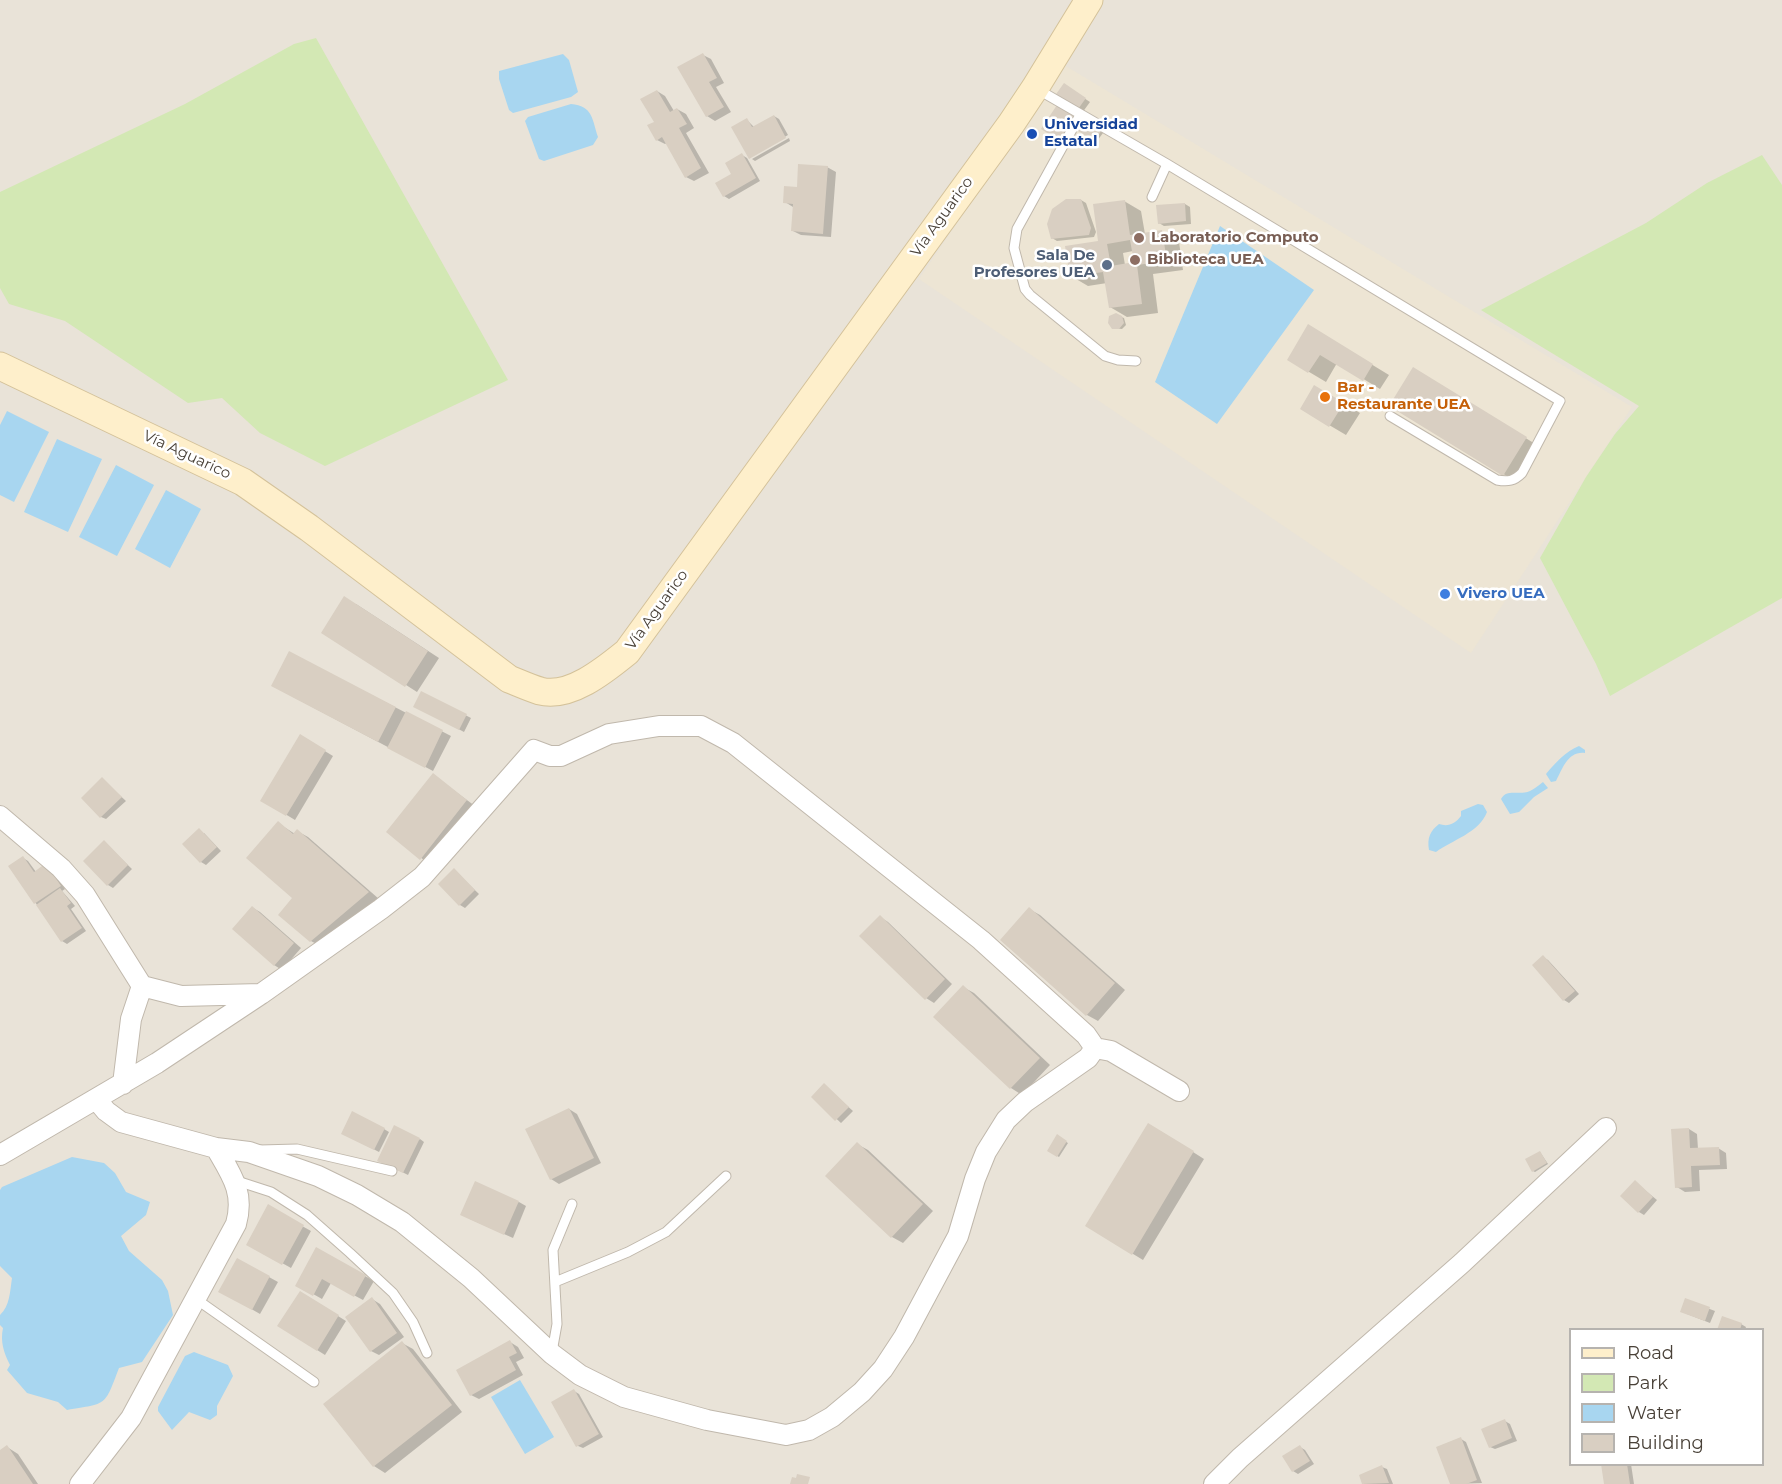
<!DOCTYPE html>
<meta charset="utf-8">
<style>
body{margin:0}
#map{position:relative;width:1782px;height:1484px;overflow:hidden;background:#f5f1ea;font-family:Montserrat,sans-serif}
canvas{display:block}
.legend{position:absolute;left:1569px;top:1328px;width:195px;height:138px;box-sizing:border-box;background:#fff;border:2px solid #b6b3af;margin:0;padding:8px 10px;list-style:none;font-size:18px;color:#494138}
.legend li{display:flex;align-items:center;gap:12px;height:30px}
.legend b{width:30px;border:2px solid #b6b3af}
</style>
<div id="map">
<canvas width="1782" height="1484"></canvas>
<ul class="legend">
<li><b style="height:8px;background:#feefcb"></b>Road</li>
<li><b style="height:16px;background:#d3e8b4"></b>Park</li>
<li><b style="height:16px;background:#a8d6f0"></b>Water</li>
<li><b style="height:16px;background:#d9cfc2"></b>Building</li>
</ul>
</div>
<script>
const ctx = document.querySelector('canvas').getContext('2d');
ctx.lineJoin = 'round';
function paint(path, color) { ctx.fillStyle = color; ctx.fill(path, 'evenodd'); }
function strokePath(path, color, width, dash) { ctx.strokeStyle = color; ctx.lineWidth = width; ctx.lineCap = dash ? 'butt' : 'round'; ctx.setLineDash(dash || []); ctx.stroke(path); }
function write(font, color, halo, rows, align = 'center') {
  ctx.font = font + ' Montserrat,sans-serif'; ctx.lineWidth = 5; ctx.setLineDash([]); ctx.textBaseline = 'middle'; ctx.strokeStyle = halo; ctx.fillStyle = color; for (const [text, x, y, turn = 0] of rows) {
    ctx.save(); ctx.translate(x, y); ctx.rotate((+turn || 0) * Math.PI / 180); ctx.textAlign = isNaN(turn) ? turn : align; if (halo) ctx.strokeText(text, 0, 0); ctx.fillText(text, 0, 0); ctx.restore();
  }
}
const residential = new Path2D(`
 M0 0H1782V1484H0ZM1570 1330H1762V1464H1570Z`);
const education = new Path2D(`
 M1064 65 1632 407 1471 653 919 279Z`);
const green = new Path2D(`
 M316 38 508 380 325 466 260 433 222 398 188 403 65 321 9 304 0 288V192L185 104 294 44Z
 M1762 155 1782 185V598L1610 696 1596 664 1540 558 1586 477 1615 434 1639 406 1481 310 1646 223 1707 183Z`);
const water = new Path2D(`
 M563 54 569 60 578 92 571 97 513 113 509 110 499 79V71Z
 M571 104C593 106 592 119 598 137L593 145 544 161 539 159 525 121 528 117Z
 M1220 226 1314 290 1217 424 1155 382Z
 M7 411 49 432 14 502 0 495V425Z
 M57 439 102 459 68 532 24 512Z
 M116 465 154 485 117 556 79 537Z
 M166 490 201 509 170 568 135 549Z
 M1579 746 1585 750V753C1568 751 1563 768 1556 781L1551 782 1546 774C1555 763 1566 751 1579 746Z
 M1543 782 1548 788 1534 797 1519 812 1510 814 1501 799C1507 788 1519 796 1530 791 1534 789 1539 785 1543 782Z
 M1478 804 1483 805 1487 812C1479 833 1452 840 1436 852L1429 850C1427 838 1430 831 1439 824 1448 827 1455 824 1461 816V811Z
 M72 1157 104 1163 115 1173 126 1192 150 1202 146 1215 121 1236 129 1251 162 1280 168 1291 173 1315 142 1362 119 1368C104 1407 108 1403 67 1410L58 1402 27 1393 7 1370 10 1365C4 1353 0 1342 3 1328L0 1325V1315C10 1306 10 1291 12 1278L0 1266V1190L2 1187Z
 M194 1352 228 1365 233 1376 217 1406V1415L210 1420 189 1412 172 1430 158 1411V1407L185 1356Z
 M520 1380 554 1437 525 1454 491 1397Z`);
const shadow = new Path2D(`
 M703 55 711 59 724 83 716 87 731 112 715 121 707 116Z
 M1064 85 1090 102 1082 113Z
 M657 91 665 96 674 111 677 109 686 114 694 128 686 133 709 173 694 181 686 177 667 143 665 144 657 140Z
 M774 116 779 119 788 135 751 156V158L747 120 754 127Z
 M1083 120 1103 133 1097 141 1075 127 1065 142 1043 128 1082 122Z
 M789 138 790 141 755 161 752 159Z
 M742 155 747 158 760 181 729 199 724 196Z
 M827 167 836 172 831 237 801 235 793 231V207L785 202 798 188Z
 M1081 200 1086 203 1096 232 1094 237 1057 241 1052 238Z
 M1124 201 1141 211 1145 234 1162 232 1179 242 1183 270 1153 274 1158 313 1127 317 1110 307 1107 283 1088 286 1071 276 1100 242ZM1133 251 1136 264 1125 265 1123 253Z
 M1185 204 1190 207 1191 224 1164 226 1159 223Z
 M1116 315 1124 318 1126 325 1122 329 1113 328Z
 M1325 336 1389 375 1380 389 1337 363 1326 382 1289 360Z
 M1424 376 1537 445 1515 481 1391 406Z
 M1331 396 1360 413 1346 435 1302 409Z
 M356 604 439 658 417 692 323 632Z
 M290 653 451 736 433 771 284 692Z
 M422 693 471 718 464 732 415 706Z
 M300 736 333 756 295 820 262 800Z
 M433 775 475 806 429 864 388 832Z
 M102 779 126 801 106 819 101 817Z
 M278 823 295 834 297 831 308 837 379 899 322 947 311 941 295 898Z
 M204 833 221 851 206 865 201 862Z
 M104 842 132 869 113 888 108 885Z
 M23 858 28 861 36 872 51 868 65 889 62 891 75 906 71 909 86 931 67 944 62 941 10 866Z
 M454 870 479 894 465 908 460 905Z
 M253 908 260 912 301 948 282 970 274 965Z
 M1029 909 1040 915 1125 990 1098 1021 1087 1015 1002 940Z
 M880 917 888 922 952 984 934 1003 926 998Z
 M1543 957 1548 960 1579 994 1569 1003 1564 1000Z
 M963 987 974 993 1050 1065 1022 1095 1011 1088 935 1017Z
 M824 1085 853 1111 841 1123 813 1097Z
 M569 1109 577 1114 601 1163 559 1184 551 1179Z
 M384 1129 389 1132 379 1152 348 1136Z
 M1689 1129 1697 1134 1698 1149 1718 1148 1726 1153 1727 1169 1699 1170 1700 1191 1685 1192 1677 1187Z
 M1160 1131 1204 1159 1143 1260 1087 1226Z
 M1057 1137 1068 1143 1059 1157 1049 1151Z
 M420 1139 424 1142 408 1175 384 1163Z
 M857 1144 868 1150 933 1211 903 1243 892 1237 827 1176Z
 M1540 1152 1548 1164 1535 1172 1533 1171Z
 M1635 1182 1657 1200 1644 1215 1639 1212Z
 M519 1202 526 1206 513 1238 470 1219Z
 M268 1207 311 1231 291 1268 248 1244Z
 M316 1249 374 1281 363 1300 331 1283 322 1299 297 1285Z
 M238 1260 278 1282 260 1314 220 1291Z
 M301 1293 346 1321 325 1355 279 1326Z
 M372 1299 380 1304 404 1337 379 1355 371 1351Z
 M1686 1300 1715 1311 1710 1323 1687 1314Z
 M1741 1324 1746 1327 1745 1330H1718Z
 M510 1342 518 1347 524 1358 516 1362 523 1375 479 1399 471 1395Z
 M402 1343 413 1349 462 1412 385 1473 374 1466Z
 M574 1391 579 1394 603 1437 583 1448 578 1446Z
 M1505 1421 1510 1424 1517 1441 1495 1449 1490 1447Z
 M1461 1439 1466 1442 1482 1483 1452 1484Z
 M7 1447 18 1454 38 1484H0V1452Z
 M1300 1447 1305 1450 1314 1464 1298 1474 1293 1471Z
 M1603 1464H1631L1634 1484H1605Z
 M1382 1467 1387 1469 1393 1484H1364L1361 1476Z`);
const building = new Path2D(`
 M703 53 717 78 709 82 724 107 706 117 677 67Z
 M1064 83 1086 98 1076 112 1054 97Z
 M657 90 670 112 677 108 687 124 679 128 701 168 685 178 662 137 656 141 647 125 654 122 640 99Z
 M1057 105 1075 117 1060 141 1041 129Z
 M774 115 786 138 749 159 731 127 747 118 752 127Z
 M1083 118 1102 130 1094 141 1075 129Z
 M742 153 756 178 723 197 715 183 731 174 725 163Z
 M798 164 828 166 823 234 791 231 793 204 783 203 784 186 797 187Z
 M1066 199H1081L1091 228 1089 235 1051 239 1047 224 1052 209Z
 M1125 200 1130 235 1162 230 1167 261 1137 265 1142 304 1109 308 1103 272 1070 277 1065 246 1098 241 1093 204ZM1130 240 1134 262 1111 266 1107 244Z
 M1185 203 1186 221 1158 224 1156 205Z
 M1116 313 1122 316 1124 323 1119 329H1112L1108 323 1109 316Z
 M1308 324 1373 364 1363 381 1320 355 1308 373 1287 360Z
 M1413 367 1527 437 1503 476 1389 406Z
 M1314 385 1344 403 1329 427 1300 409Z
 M344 596 428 651 405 687 321 633Z
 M289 651 396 707 378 742 271 686Z
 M421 691 467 714 459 730 413 707Z
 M406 711 443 730 425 768 387 748Z
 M300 734 326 750 286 816 260 801Z
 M433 773 467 800 420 860 386 832Z
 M102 777 122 797 100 818 81 798Z
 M278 821 293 834 297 829 369 892 310 942 278 915 292 898 246 858Z
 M199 828 217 847 200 863 182 844Z
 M104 840 128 865 107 886 83 861Z
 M23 856 34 872 46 863 61 886 34 904 8 866Z
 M454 868 475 890 459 906 438 884Z
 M60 888 71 903 67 906 82 928 61 942 36 905Z
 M252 906 294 943 274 966 232 929Z
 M1029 907 1115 983 1086 1016 1000 940Z
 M880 915 945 979 925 1000 859 936Z
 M1543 955 1575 991 1563 1001 1532 965Z
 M963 985 1040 1058 1010 1089 933 1017Z
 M824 1083 849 1107 835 1121 811 1097Z
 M569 1108 594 1158 550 1180 525 1129Z
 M352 1111 385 1128 374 1150 341 1134Z
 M1148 1123 1194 1151 1132 1255 1085 1226Z
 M394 1125 420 1138 403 1173 377 1161Z
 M1689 1128 1690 1148 1719 1147 1720 1165 1691 1166 1692 1187 1675 1188 1671 1129Z
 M1057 1134 1067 1141 1057 1157 1047 1151Z
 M857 1142 923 1204 891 1238 825 1176Z
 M1540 1151 1547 1163 1532 1172 1525 1159Z
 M1635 1180 1653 1197 1638 1213 1620 1196Z
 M475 1181 519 1201 504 1235 460 1215Z
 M268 1204 304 1225 282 1265 246 1245Z
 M316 1247 366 1275 354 1297 322 1279 313 1296 295 1286Z
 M237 1258 270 1276 252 1310 218 1292Z
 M300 1291 339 1315 317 1351 277 1326Z
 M372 1297 397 1333 370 1352 345 1317Z
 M1685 1298 1710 1307 1705 1321 1680 1312Z
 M1722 1316 1742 1323 1740 1330H1717Z
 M510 1340 517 1353 509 1357 516 1370 470 1396 456 1370Z
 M402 1341 452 1405 373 1467 323 1404Z
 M574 1389 599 1434 576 1447 551 1402Z
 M1505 1419 1512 1438 1489 1448 1481 1429Z
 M1461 1437 1477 1480 1466 1484H1450L1436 1447Z
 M7 1445 33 1484H0V1450Z
 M1300 1445 1310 1461 1292 1472 1282 1456Z
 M1601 1464H1627L1630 1484H1604Z
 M1382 1465 1389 1483 1362 1484 1359 1475Z
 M797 1474 810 1477 808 1484H790L792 1477 796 1478Z`);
const lane = new Path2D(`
 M1037 89 1167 164 1560 401 1522 473C1514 481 1508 482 1497 480L1390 416
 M1080 115 1017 229 1014 248 1025 289 1030 295 1105 356 1118 360 1136 361
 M1152 197 1167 164
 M260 1150 297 1149 392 1171
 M234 1180 271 1192 307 1215 350 1253 393 1293 413 1322 427 1353
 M555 1282 628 1252 666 1232 726 1176
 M196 1299 314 1382
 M552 1352 557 1324 553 1250 572 1204`);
const street = new Path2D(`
 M0 816 61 868 85 895 142 986 131 1019 123 1084
 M142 986 181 996 261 994
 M1095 1048 1111 1051 1179 1091
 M0 1155 157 1063 261 994 381 909 422 877 534 750 550 756H561L609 734 659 726H701L733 743 981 940 1086 1035 1095 1048 1088 1058 1025 1102 1006 1120 986 1152 975 1179 958 1236 904 1337 883 1369 862 1392 832 1417 809 1430 786 1435 707 1420 624 1397 580 1375 552 1354 471 1278 402 1222 357 1195 318 1176 249 1152 216 1148 121 1122 106 1111 96 1099
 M80 1484 131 1418 236 1224C245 1192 231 1174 216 1148
 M1214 1484 1240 1458 1462 1263 1606 1128`);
const secondary = new Path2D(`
 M0 366 243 482 309 528 509 679C519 683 530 688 540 691 570 699 606 669 627 652L1011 124 1035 88 1089 0`);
const markers = [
 [1032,134,6,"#1a4fb4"],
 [1139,238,6,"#8d6e63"],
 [1135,260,6,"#8d6e63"],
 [1107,265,6,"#5c6f8a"],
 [1325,397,6,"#e8710a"],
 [1445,594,6,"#3f7fe0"]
];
const transitNames = [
 ["Universidad",1044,125],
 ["Estatal",1044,142]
];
const streetNames = [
 ["Vía Aguarico",942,217,-54],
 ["Vía Aguarico",187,455,25],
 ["Vía Aguarico",657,610,-54]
];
const educationNames = [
 ["Laboratorio Computo",1151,238],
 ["Biblioteca UEA",1147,260]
];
const serviceNames = [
 ["Sala De",1095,256],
 ["Profesores UEA",1095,273]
];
const foodNames = [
 ["Bar -",1337,388],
 ["Restaurante UEA",1337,405]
];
const shopNames = [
 ["Vivero UEA",1457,594]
];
paint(residential, '#e9e3d8');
paint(education, '#ede5d4');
paint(green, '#d3e8b4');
paint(water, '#a8d6f0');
paint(shadow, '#0003');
paint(building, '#d9cfc2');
strokePath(lane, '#c0b8ac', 11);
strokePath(street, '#c0b8ac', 22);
strokePath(secondary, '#d4c29a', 29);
strokePath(lane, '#fff', 9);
strokePath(street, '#fff', 20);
strokePath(secondary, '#feefcb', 27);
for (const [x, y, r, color] of markers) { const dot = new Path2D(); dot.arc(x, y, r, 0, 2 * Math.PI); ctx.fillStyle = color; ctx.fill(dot); strokePath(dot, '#fff', 2); }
write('bold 15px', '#164399', '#fff', transitNames, 'left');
write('15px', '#494138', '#fff', streetNames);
write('bold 15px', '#785e54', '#fff', educationNames, 'left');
write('bold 15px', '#4e5e75', '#fff', serviceNames, 'right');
write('bold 15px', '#c56008', '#fff', foodNames, 'left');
write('bold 15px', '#366cbe', '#fff', shopNames, 'left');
</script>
